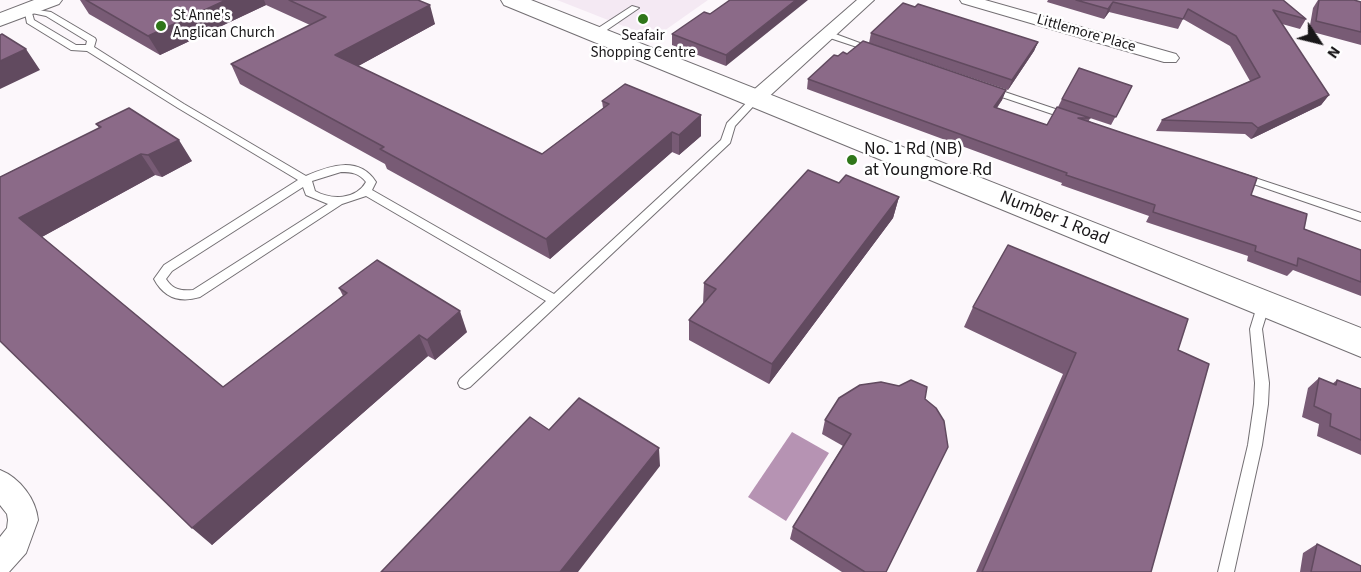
<!DOCTYPE html>
<style>
body{margin:0}
#map{position:relative;width:1361px;height:572px;overflow:hidden;background:#fcf7fb;font-family:"Source Sans 3",sans-serif}
canvas{display:block}
.north{position:absolute;left:1289px;top:12px;width:60px;height:60px;-webkit-text-stroke:4px #fff;paint-order:stroke;rotate:125deg;font-size:16px;font-weight:700;line-height:24px;text-align:center;color:#191719}
.north::after{content:'';display:block;margin:auto;width:21px;height:27px;background:#191719;clip-path:polygon(50% 0,100% 100%,50% 72%,0 100%)}
</style>
<div id="map">
<canvas width="1361" height="572"></canvas>
<div class="north">N</div>
</div>
<script>
const ctx = document.querySelector('canvas').getContext('2d');
ctx.lineJoin = 'round';
function paint(path, color) { ctx.fillStyle = color; ctx.fill(path, 'evenodd'); }
function strokePath(path, color, width, dash) { ctx.strokeStyle = color; ctx.lineWidth = width; ctx.lineCap = dash ? 'butt' : 'round'; ctx.setLineDash(dash || []); ctx.stroke(path); }
function write(font, color, halo, rows, align = 'center') {
  ctx.font = font + ' "Source Sans 3",sans-serif'; ctx.lineWidth = 5; ctx.setLineDash([]); ctx.textBaseline = 'middle'; ctx.strokeStyle = halo; ctx.fillStyle = color; for (const [text, x, y, turn = 0] of rows) {
    ctx.save(); ctx.translate(x, y); ctx.rotate((+turn || 0) * Math.PI / 180); ctx.textAlign = isNaN(turn) ? turn : align; if (halo) ctx.strokeText(text, 0, 0); ctx.fillText(text, 0, 0); ctx.restore();
  }
}
const built = new Path2D(`
 M557 0H708L654 38Z`);
const water = new Path2D(`
 M792 432 829 453 786 521 748 497Z`);
const service = new Path2D(`
 M632 6 639 8 598 36H592V32Z
 M24 8 51 12 95 38 96 40 94 47 184 104 306 176C331 165 359 156 376 182L372 190 554 294 721 140 727 123 753 96 756 95 761 98 735 126 730 143 470 387 465 389 460 387 458 383 460 379 546 301 366 196 342 204 200 297C180 303 164 298 154 279L164 265 298 180 178 108 87 51 71 50 27 23ZM32 13 46 16 87 41 86 45H76L34 20ZM341 172C352 172 359 173 366 182 356 200 331 200 315 191L312 181ZM303 187 306 195 328 204 193 290C181 291 173 290 166 279L172 271Z
 M824 32H830L876 49 869 51 824 36Z
 M990 87 1073 115 1075 117 1070 120 1067 119 987 92 985 90Z
 M1240 173 1361 213V221L1236 178 1235 176Z
 M1264 298 1268 300 1270 303 1262 329 1269 383 1268 404 1262 445 1234 572H1218L1248 445 1254 404 1255 383 1250 329 1258 303 1260 300Z`);
const minor = new Path2D(`
 M857 0H874L763 102H749L747 98 749 94Z
 M960 0H985L1176 54 1179 58 1176 62H1164L962 3Z
 M0 470C20 478 36 499 38 520L26 553 9 572H0V537L7 528 8 520 7 514 0 505Z`);
const tertiary = new Path2D(`
 M34 0H62L59 4 0 26V13Z`);
const secondary = new Path2D(`
 M501 0H531L1361 328V357L504 5Z`);
const wall = new Path2D(`
 M80 0H418L435 24 358 66 542 154 603 108 602 101 701 115V136L679 155 672 152 550 259 387 169 385 164 240 84 231 64 310 25 266 5 160 55 89 14Z
 M730 0 726 66 672 45V34L710 14Z
 M1048 0H1283L1306 19 1300 29 1282 24 1329 95 1321 105 1251 139 1245 134 1156 131 1162 120 1250 81 1230 46 1183 19 1178 29 1109 12 1104 19 1047 2Z
 M1318 0H1354L1361 2V45L1309 31 1313 8Z
 M871 33 1038 42 1034 51 1008 90 869 43Z
 M838 56 1006 90 1002 100 997 108 1047 125 1058 107 1062 99 1132 86 1111 125 1090 118 1089 121 1251 195 1304 229 1361 250V296L1293 270 1287 276 1247 261 1248 256 1146 222 1149 216 1061 185 1062 183 807 89 808 79Z
 M96 124 192 161 162 177 155 175 42 237 223 387 343 296 339 288 467 332 435 360 428 356 212 545 0 177 99 128Z
 M839 183 899 197 893 218 769 384 689 340V320L703 304 704 283Z
 M973 307 1178 350 1151 572H976L1063 374 964 327Z
 M1319 378 1332 384 1337 380 1361 389V455L1317 436 1319 424 1302 417 1308 388Z
 M925 399 886 572H842L790 539 793 527 843 446 822 434 825 420Z
 M1317 544 1361 572H1300L1303 553Z`);
const shadedWall = new Path2D(`
 M226 0H264L266 5 160 55 148 36Z
 M796 0H808L726 66V55Z
 M1113 2 1109 12 1104 19 1108 9Z
 M430 5 435 24 342 75 335 55Z
 M1038 42 1034 51 1008 90 1012 80Z
 M26 49 40 70 0 89V61Z
 M1006 90 1002 100 990 117 994 107Z
 M1329 95 1321 105 1251 139 1258 128Z
 M701 115V136L679 155V135Z
 M672 132V152L550 259 546 239Z
 M179 140 192 161 162 177 148 155Z
 M141 154 155 175 38 239 19 218Z
 M899 197 893 218 769 384 772 364Z
 M460 311 467 332 435 360 427 340Z
 M419 335 428 356 212 545 192 528Z
 M659 448 660 466 578 572H560Z`);
const building = new Path2D(`
 M86 0H226L148 36Z
 M289 0H418L430 5 335 55 542 154 609 104 602 101 625 84 701 115 679 135 672 132 546 239 380 149 384 147 231 64 326 17Z
 M730 0H796L726 55 672 34 704 12 710 14Z
 M1076 0H1283L1306 19 1273 10 1329 95 1258 128 1252 123 1162 120 1260 77 1236 36 1188 9 1183 19 1113 2 1108 9Z
 M1319 0H1354L1361 2V32L1316 21Z
 M903 3 915 7 918 4 1038 42 1012 80 871 33Z
 M2 34 26 49 0 61V35Z
 M863 41 1006 90 994 107 1047 125 1057 107 1090 118H1078L1257 178 1251 195 1307 214 1304 229 1361 250V282L1298 258 1297 266 1255 251 1256 246 1153 212 1155 205 1066 175 1067 173 808 79 834 55 838 56 843 52 847 54Z
 M1079 68 1132 86 1116 117 1062 99Z
 M129 108 179 140 148 155 141 154 19 218 223 387 347 293 339 288 377 260 460 311 427 340 419 335 192 528 0 341V177L101 127 96 124Z
 M808 170 839 183 846 175 899 197 772 364 689 320 716 289 704 283Z
 M1008 245 1188 319 1178 350 1209 364 1151 572H982L1076 353 973 307Z
 M1319 378 1336 385 1337 380 1361 389V440L1330 426 1331 414 1314 406Z
 M911 380 927 387 925 399 936 408 944 421 948 447 886 572H865L793 527 851 434 825 420 839 398 860 385 881 382 899 386Z
 M579 398 659 448 560 572H381L530 417 549 430Z
 M1317 544 1361 566V572H1311Z`);
const markers = [
 [643,19,6,"#2f7619"],
 [161,26,6,"#2f7619"],
 [852,160,6,"#2f7619"]
];
const farPoinames = [
 ["St Anne's",173,17],
 ["Anglican Church",173,34],
 ["Seafair",643,37,"center"],
 ["Shopping Centre",643,54,"center"]
];
const farStreetnames = [
 ["Littlemore Place",1086,34,16]
];
const poiNames = [
 ["No. 1 Rd (NB)",864,150],
 ["at Youngmore Rd",864,171]
];
const streetNames = [
 ["Number 1 Road",1054,219,22]
];
paint(built, '#f4e9f3');
paint(water, '#b693b3');
strokePath(service, '#736f73', 2);
strokePath(minor, '#736f73', 2);
strokePath(tertiary, '#736f73', 2);
strokePath(secondary, '#736f73', 2);
paint(service, '#fff');
paint(minor, '#fff');
paint(tertiary, '#fff');
paint(secondary, '#fff');
paint(wall, '#785b75');
paint(shadedWall, '#614a5f');
paint(building, '#8b6a88');
strokePath(building, '#614a5f', 1.5);
for (const [x, y, r, color] of markers) { const dot = new Path2D(); dot.arc(x, y, r, 0, 2 * Math.PI); ctx.fillStyle = color; ctx.fill(dot); strokePath(dot, '#fff', 2); }
write('15px', '#191719', '#fff', farPoinames, 'left');
write('15px', '#191719', '#fff', farStreetnames);
write('18px', '#191719', '#fff', poiNames, 'left');
write('18px', '#191719', '#fff', streetNames);
</script>
